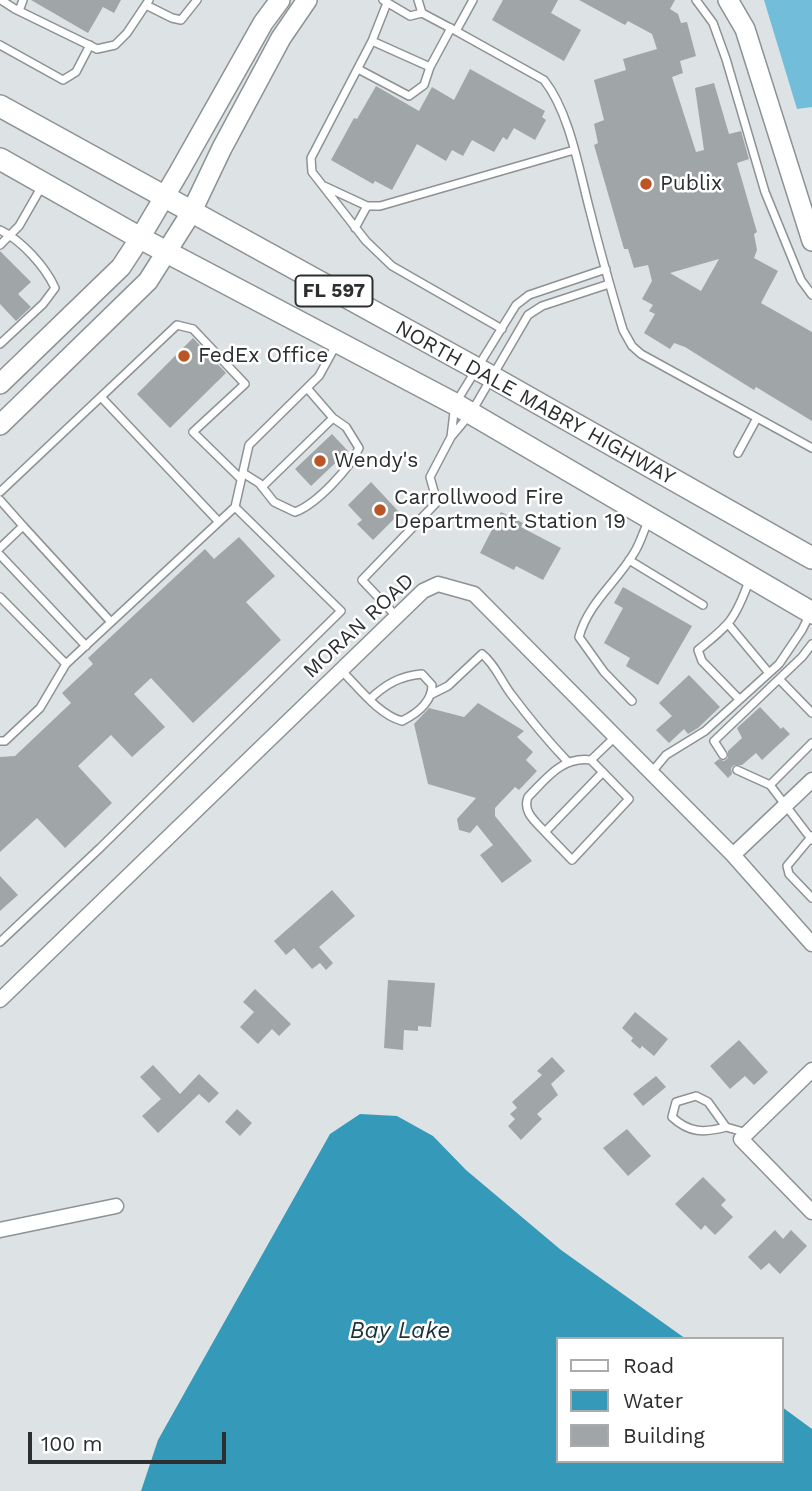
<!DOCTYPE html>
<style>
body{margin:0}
#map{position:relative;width:812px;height:1491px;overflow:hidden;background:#dde2e5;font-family:"Work Sans",sans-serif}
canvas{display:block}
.legend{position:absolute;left:556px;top:1337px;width:228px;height:126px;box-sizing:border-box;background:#fff;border:2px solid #ababac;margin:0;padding:9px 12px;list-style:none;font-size:21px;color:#2c2e2f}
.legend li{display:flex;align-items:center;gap:14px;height:35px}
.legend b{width:35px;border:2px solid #ababac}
.scale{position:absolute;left:28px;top:1432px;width:198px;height:32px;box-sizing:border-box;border:4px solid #2c2e2f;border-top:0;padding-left:9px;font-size:21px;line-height:24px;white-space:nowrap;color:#2c2e2f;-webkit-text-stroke:5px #fff;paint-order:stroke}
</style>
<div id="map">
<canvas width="812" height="1491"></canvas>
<ul class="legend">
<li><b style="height:9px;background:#fff"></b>Road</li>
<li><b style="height:19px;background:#3599ba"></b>Water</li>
<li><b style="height:19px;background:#a0a6a8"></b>Building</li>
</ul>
<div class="scale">100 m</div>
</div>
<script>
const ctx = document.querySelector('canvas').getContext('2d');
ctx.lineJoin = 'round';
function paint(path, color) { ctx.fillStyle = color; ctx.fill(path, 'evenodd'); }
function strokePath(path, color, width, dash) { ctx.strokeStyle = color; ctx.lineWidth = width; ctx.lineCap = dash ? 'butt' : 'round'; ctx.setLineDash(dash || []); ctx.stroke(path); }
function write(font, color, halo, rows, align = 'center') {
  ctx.font = font + ' "Work Sans",sans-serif'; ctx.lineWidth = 5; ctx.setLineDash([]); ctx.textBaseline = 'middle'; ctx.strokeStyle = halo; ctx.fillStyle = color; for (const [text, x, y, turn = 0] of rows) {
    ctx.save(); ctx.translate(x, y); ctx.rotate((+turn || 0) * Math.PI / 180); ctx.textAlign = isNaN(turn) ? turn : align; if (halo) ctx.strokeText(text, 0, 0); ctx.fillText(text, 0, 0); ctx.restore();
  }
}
const green = new Path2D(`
 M764 0H812V107L797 109Z`);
const water = new Path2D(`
 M360 1114 397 1116 433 1136 466 1170 561 1250 686 1339H558V1461H782V1407L812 1429V1491H141L158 1440 330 1134Z`);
const building = new Path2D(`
 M31 0H121L114 13 103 7 88 33Z
 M503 0H558L551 13 581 30 564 61 492 20Z
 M579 0H675L670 9 678 14 681 23 687 22 696 56 680 61 683 73 672 77 696 152 704 150 695 88 714 83 729 134 741 131 749 159 737 163 757 232 754 234 757 250 754 258 778 271 761 303 812 332V421L756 387 754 390 685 347 674 343 670 349 644 333 655 314 649 311 653 305 642 299 652 281 648 265 634 268 628 249H624L594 145 598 143 594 124 604 120 594 80 626 70 623 59 657 49 652 34 628 21 625 25ZM719 259 701 291 670 273Z
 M470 69 545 111 542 117 546 120 535 140 514 128 507 140 503 137 494 152 472 140 463 156 452 150 446 161 417 144 392 190 375 181 373 184 331 160 354 118 357 119 376 86 419 111 432 87 454 100Z
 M0 251 31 282 18 294 31 307 16 321 0 304Z
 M193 338 226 373 170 428 137 394Z
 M332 434 348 451 311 486 295 469Z
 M371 482 400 513 373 540 357 524 362 520 348 505Z
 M501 512 523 523 521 527 561 548 543 580 516 566 514 570 480 553Z
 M239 537 275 576 246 602 281 640 193 723 151 678 134 694 165 727 132 757 111 735 78 766 112 803 65 848 37 818 0 852V757L15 756 71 703 62 693 93 664 88 658 205 549 214 559Z
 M623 587 692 626 658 685 626 666 630 658 604 643 623 608 614 603Z
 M689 675 720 707 698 728 688 734 684 729 669 743 656 730 672 716 659 703Z
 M478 703 524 731 517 737 533 752 526 760 537 771 519 790 515 787 495 808V816L532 861 502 883 480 855 493 845 477 825 470 833 459 830 457 819 476 798 428 784 414 724 429 708 464 717Z
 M760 707 781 729 783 727 790 734 762 760 756 753 742 765H734L731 768 732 774 728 778 714 763 719 759 724 761 728 758V751L742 738 737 728Z
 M0 876 18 895 0 911Z
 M332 890 355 916 319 947 333 963 326 970 320 963 312 969 294 948 286 955 274 941Z
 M388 980 435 983 431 1027 418 1026V1031L404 1030 403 1050 384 1048Z
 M255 989 291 1024 279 1036 272 1029 258 1044 240 1027 254 1012 243 1002Z
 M635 1012 668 1039 654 1056 642 1046 640 1049 631 1041 633 1038 622 1028Z
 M739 1040 768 1072 754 1085 745 1076 730 1089 710 1066Z
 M552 1057 565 1071 551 1084 558 1095 537 1114 542 1119 521 1140 508 1126 515 1119 510 1114 517 1108 512 1102 542 1075 537 1071Z
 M153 1065 180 1094 199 1074 219 1093 209 1103 199 1094 158 1133 142 1116 161 1099 140 1077Z
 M656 1076 666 1087 643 1106 633 1094Z
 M237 1109 252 1123 240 1136 225 1122Z
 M627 1129 651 1156 628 1176 603 1148Z
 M703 1177 726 1200 721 1205 733 1217 715 1235 705 1225 701 1230 675 1204Z
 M775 1230 783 1239 791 1230 807 1246 780 1274 769 1263 761 1270 748 1257Z`);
const lane = new Path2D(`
 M1 0 15 9 97 49 115 45 127 33 149 0
 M383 0 410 16 422 13
 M418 0 422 13 456 31 473 0
 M696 0 713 23 726 59 765 192 801 280 812 295
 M146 5 172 18 181 20 197 0
 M19 11 23 0
 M451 28 430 67 372 41 311 158 312 172 366 241 392 266 502 329
 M456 31 544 80C570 113 579 170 590 211 600 251 611 290 623 330L632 346 641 354 812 448
 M372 41 387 3
 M0 45 63 80 76 72 90 45
 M358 69 409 96 424 85 430 67
 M324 186 367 206H380L574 150
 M355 228 367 206
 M0 230C21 240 45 266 55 288L43 304 0 344
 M0 245 19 226 42 186
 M606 269 529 295 516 305 455 404 451 437 471 413 528 315 542 306 609 284
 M101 397 218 521
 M738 453 757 418
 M243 473 259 483 274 502 295 512C317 504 350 468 359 448L346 427 333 418 307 388
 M262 487 333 418
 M0 492 177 325 193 329 245 384 193 432 241 479
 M0 500 23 526 0 548
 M23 526 111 622
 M0 555 86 646
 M629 560 703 605
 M0 597 66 664
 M397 617 362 580 437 502 430 477 451 437
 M729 625 769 673
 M341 670C358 687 379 715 402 721 416 714 432 702 432 685L422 674C400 676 386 684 370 699
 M779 679 812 713
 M432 694 448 686 482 654C495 664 501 681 511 694 529 718 547 740 568 762
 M739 699 702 661 698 650C729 625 735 620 749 581
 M632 701 604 672 579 637C588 603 617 582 634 553 640 544 643 532 648 522
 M0 741H5L40 708 66 664 235 507 249 445 319 376 336 345
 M723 755 714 741 802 657 812 644
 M737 770 770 785 812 840
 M603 772 545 832 572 860 629 799 591 760 615 737
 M651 773 666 755 705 731 779 664 802 630 809 616
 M770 785 812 743
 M545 832C536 822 522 812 528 797 546 779 562 756 591 760
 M812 836 787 866 789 874 812 898
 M0 942 100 848 341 611 235 507
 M726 1127C704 1133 689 1133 672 1117L676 1102 696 1096 708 1102 726 1127 747 1133`);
const street = new Path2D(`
 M733 855 812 780
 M0 1000 423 591 438 584 474 594 733 855 812 944
 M812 1070 741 1139 812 1212
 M0 1230 116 1206`);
const secondary = new Path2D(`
 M728 0 745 29 812 241
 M0 384 121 267 140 238 179 172 263 23 280 0
 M0 425 148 281 191 213 222 148 281 38 307 0`);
const primary = new Path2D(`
 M0 106 492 377 812 558
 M0 159 140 238 455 404 812 613`);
const markers = [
 [646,184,7,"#bb5525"],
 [184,356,7,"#bb5525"],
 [320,461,7,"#bb5525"],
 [380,510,7,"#bb5525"]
];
const shields = [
 [334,291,77]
];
const shieldNames = [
 ["FL 597",334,291]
];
const poiNames = [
 ["Publix",660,184],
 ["FedEx Office",198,356],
 ["Wendy's",334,461],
 ["Carrollwood Fire",394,498],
 ["Department Station 19",394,522]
];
const streetNames = [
 ["NORTH DALE MABRY HIGHWAY",535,403,29],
 ["MORAN ROAD",359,626,-43]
];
const waterNames = [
 ["Bay Lake",400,1331]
];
paint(green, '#72beda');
paint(water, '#3599ba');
paint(building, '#a0a6a8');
strokePath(lane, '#8d9295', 10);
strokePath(street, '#8d9295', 17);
strokePath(secondary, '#8d9295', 22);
strokePath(primary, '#8d9295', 24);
strokePath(lane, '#fff', 7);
strokePath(street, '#fff', 14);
strokePath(secondary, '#fff', 19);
strokePath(primary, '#fff', 21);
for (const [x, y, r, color] of markers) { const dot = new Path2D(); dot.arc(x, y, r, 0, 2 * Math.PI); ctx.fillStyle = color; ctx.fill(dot); strokePath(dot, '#fff', 2.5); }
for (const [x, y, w] of shields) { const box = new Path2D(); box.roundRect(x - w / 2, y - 15.5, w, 31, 5); ctx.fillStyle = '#fff'; ctx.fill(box); strokePath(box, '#2c2e2f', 2); }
write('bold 19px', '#2c2e2f', null, shieldNames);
write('21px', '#2c2e2f', '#fff', poiNames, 'left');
write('21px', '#2c2e2f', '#fff', streetNames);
write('italic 23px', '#1c323a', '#fff', waterNames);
</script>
